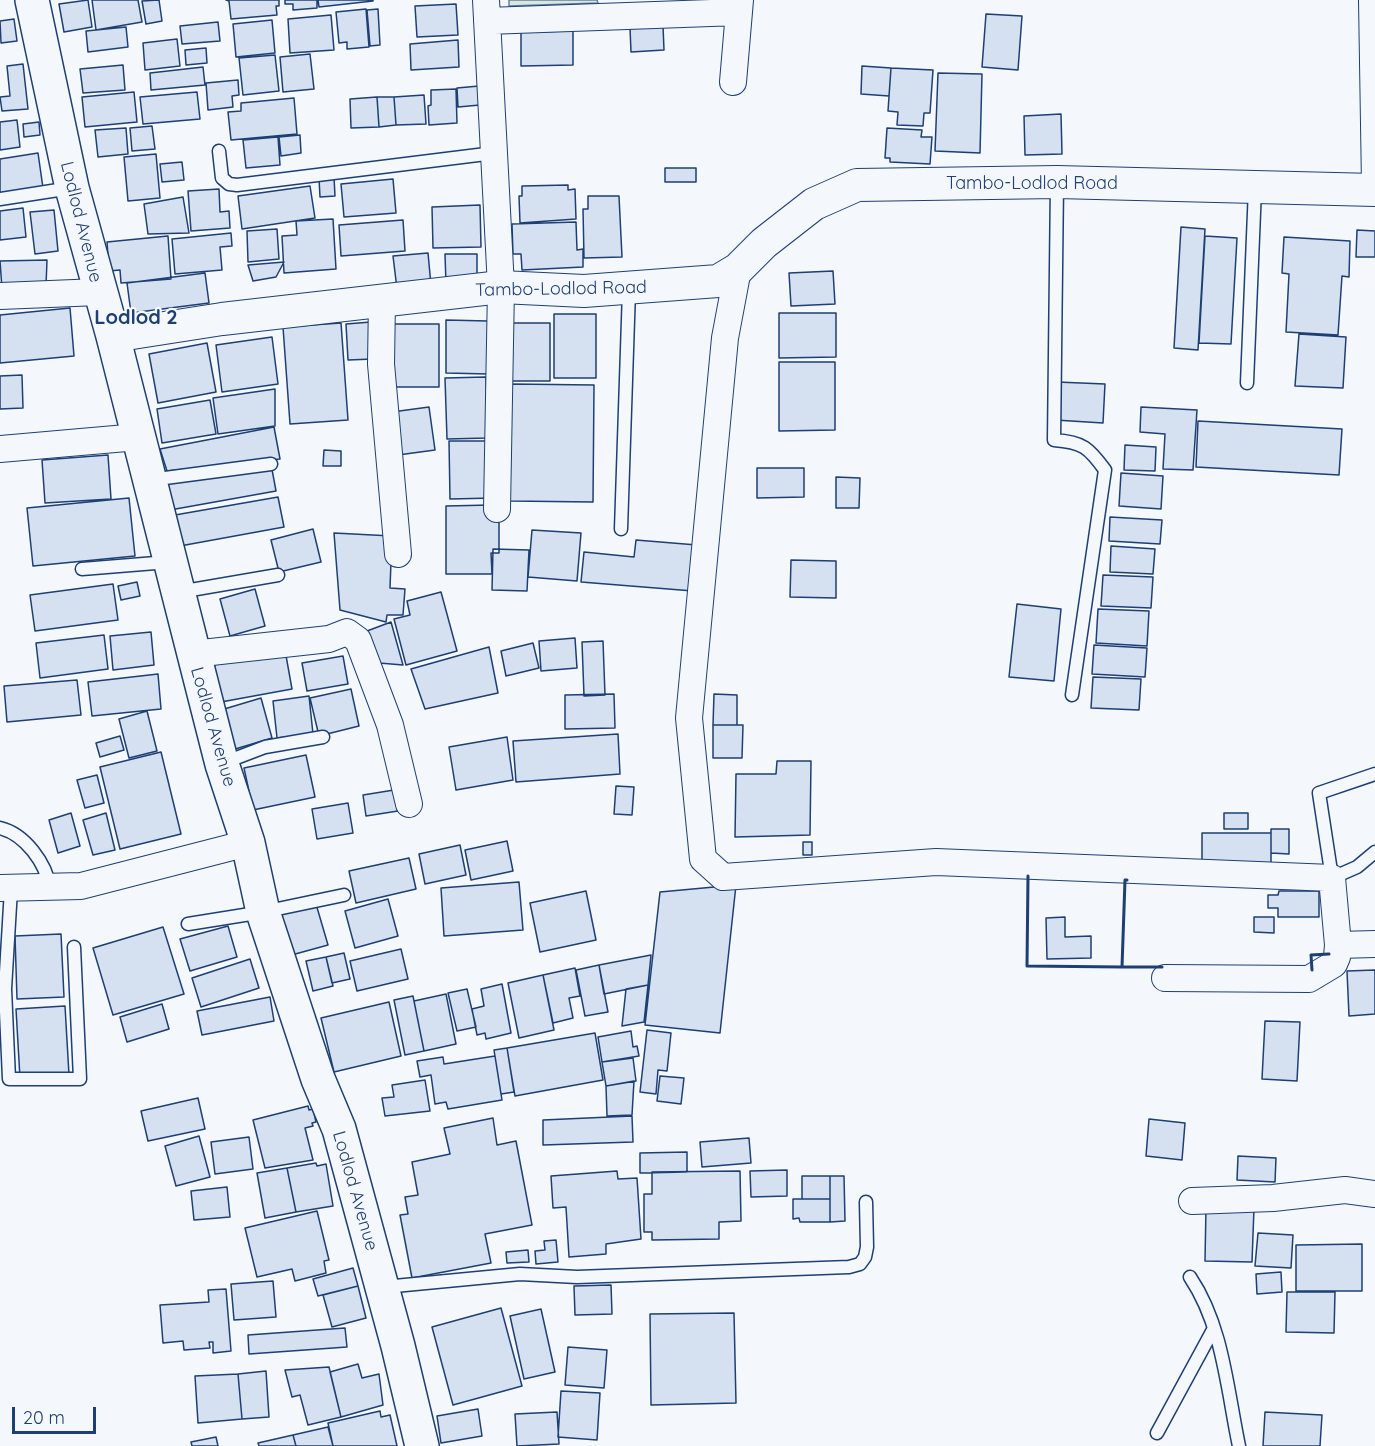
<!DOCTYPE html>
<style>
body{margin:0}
#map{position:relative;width:1375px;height:1446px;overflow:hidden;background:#f4f7fb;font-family:Quicksand,sans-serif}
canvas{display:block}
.scale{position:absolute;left:12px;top:1407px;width:84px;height:27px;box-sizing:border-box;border:3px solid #1d3f73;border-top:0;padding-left:8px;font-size:18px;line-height:21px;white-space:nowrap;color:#1d3f73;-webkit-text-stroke:4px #f4f7fb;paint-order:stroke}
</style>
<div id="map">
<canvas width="1375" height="1446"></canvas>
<div class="scale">20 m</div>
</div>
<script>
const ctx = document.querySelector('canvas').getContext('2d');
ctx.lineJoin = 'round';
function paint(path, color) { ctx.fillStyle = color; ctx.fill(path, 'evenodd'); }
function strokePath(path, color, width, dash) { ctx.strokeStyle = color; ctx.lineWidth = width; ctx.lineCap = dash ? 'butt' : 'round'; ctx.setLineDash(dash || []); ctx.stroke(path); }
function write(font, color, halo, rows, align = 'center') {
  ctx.font = font + ' Quicksand,sans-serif'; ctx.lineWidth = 4.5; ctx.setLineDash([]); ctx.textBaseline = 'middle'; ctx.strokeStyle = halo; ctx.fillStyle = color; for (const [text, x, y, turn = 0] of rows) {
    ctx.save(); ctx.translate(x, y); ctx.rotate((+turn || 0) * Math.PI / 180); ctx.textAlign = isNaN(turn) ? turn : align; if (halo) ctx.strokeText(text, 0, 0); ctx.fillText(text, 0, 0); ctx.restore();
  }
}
const green = new Path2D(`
 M509 0H597L598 3 509 6Z`);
const building = new Path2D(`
 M88 0 92 27 64 32 59 4Z
 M92 0H138L142 22 96 30Z
 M159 0 162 21 146 24 142 1Z
 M226 0H279V6H276L277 15 231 19 229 1Z
 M285 0H317V8L293 10V4H285Z
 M318 0H373V1L319 7Z
 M456 4 458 35 417 37 415 6Z
 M366 9 369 47 347 49V42L339 43 336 12Z
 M378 9 380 45 370 46 367 10Z
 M986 14 1022 16 1018 70 982 67Z
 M331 15 334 50 290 53 288 19Z
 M14 19 17 41 1 43 0 21Z
 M272 20 275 53 236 57 233 24Z
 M218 22 220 41 182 44 180 26Z
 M663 26 664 50 631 52 630 28Z
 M126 27 128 47 88 52 86 31Z
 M573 31V65L521 66V32Z
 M177 39 180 66 145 70 143 43Z
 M458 40 459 67 411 70 410 44Z
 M206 48 207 63 186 65 185 50Z
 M310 54 314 89 283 92 280 57Z
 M275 55 279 91 243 95 239 58Z
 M23 64 28 109 2 111 0 97 10 96 7 66Z
 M123 65 125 90 83 93 80 69Z
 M862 66 891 68 889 96 861 94Z
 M203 67 205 85 151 90 150 73Z
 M891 68 933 70 930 113H924L923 126 897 125 898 112 888 111Z
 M938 73 982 74 980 153 935 151Z
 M238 80 239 95 232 96 233 107 208 110 206 83Z
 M479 86 480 105 458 107 457 88Z
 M456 89 457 123 429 125 428 106 431 105V90Z
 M134 92 137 122 85 127 82 97Z
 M197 92 200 119 143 124 140 97Z
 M424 95 426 124 396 125 394 97Z
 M377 97 379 127 351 128 350 99Z
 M377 97H394L396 125 379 127Z
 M294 98 297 134 231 140 228 112 241 111V103Z
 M1061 114 1062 154 1025 155 1024 116Z
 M17 120 20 147 0 150V122Z
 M39 122 40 135 24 137 23 124Z
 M152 126 155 149 132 151 130 128Z
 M126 128 128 154 98 157 95 130Z
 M887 128 922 130 921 137H932L930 164 890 162V158H885Z
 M300 135 301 153 281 156 279 137Z
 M278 137 280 165 246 168 243 140Z
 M38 153 43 188 0 194V159Z
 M156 154 160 198 128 201 124 157Z
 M182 162 184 180 162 182 160 164Z
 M665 168H696V182H665Z
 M334 177 335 196 320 197 319 178Z
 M393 179 396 213 344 217 341 184Z
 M568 185V190L575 189 576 219 520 223 519 196H522V186Z
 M310 186 315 218 242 229 238 196Z
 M219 189 220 212 229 211 230 228 191 231 188 191Z
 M588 196H619L622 257 584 258 583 209H588Z
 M183 197 189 233 148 234 144 204Z
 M480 205 481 247 433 248 432 207Z
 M23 208 26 237 0 240V211Z
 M54 210 58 251 35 254 30 212Z
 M333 219 336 269 284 273 282 236 297 235 296 221Z
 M403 220 405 251 341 256 339 225Z
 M576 222 577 250 583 249V267L522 270 521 254H513L512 224Z
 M1181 227 1205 229 1198 350 1174 348Z
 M277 229 279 259 248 262 247 231Z
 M1357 230 1375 231V257H1356Z
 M231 233 232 246 220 247 222 270 175 274 172 239Z
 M168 236 171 279 121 283 120 270 109 271 107 242Z
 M1205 236 1237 238 1231 344 1199 343Z
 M1284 237 1350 241 1349 277 1342 276 1338 335 1286 332 1289 274 1282 273Z
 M428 253 431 285 397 289 393 256Z
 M445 254H477V284H446Z
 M47 260 46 286 2 289 0 261Z
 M284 262 276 277 253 281 248 265Z
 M833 271 835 304 791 306 789 273Z
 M205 273 209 303 131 313 127 283Z
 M70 308 74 356 0 363V315Z
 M779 313H836V357L779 358Z
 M554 314H596V378H554Z
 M446 320 488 321V374L446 373Z
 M371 322 373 359 348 360 346 324Z
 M341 323 348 420 290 424 283 327Z
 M507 323H550V381H507Z
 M393 324H439V387H393Z
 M1299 334 1346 337 1343 388 1295 386Z
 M272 337 278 384 222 392 216 345Z
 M207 343 216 392 158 403 149 354Z
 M779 362H835V430L779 431Z
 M22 375 23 408 0 409V376Z
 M486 377 488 438 447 439 445 378Z
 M1057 382 1105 384 1103 423 1055 420Z
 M511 384 594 385 593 502 510 501Z
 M275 389V426L218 434 213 398Z
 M210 400 216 434 162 443 157 409Z
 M429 407 435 450 398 455 392 412Z
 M1141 407 1197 410 1193 470 1163 469 1165 434 1140 432Z
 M1198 421 1342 429 1339 475 1196 467Z
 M274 427 280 459 167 471 160 449Z
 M449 441H493L494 498 450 499Z
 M1125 445 1156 447 1155 471 1124 470Z
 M324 450 341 451V466H323Z
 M108 455 111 499 45 503 42 460Z
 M271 464 276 491 170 510 165 484Z
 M757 468H804V497L757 498Z
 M1121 473 1163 476 1161 509 1119 506Z
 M836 477 860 478 859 508H836Z
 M278 497 284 527 180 546 175 515Z
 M129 498 135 556 33 566 27 508Z
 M491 505 499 520V553H491L492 574H446V506Z
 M1110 517 1162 520 1160 544 1109 541Z
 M313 529 321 562 279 572 271 540Z
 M532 530 581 533 577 581 528 577Z
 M334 533 392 536 390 588 405 589 403 615H387L386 622 340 610Z
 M636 540 697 545 693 591 581 582 584 552 634 557Z
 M1111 546 1155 549 1153 574 1110 572Z
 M493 549 529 550 527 591 492 590Z
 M791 560 836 561V598L790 597Z
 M1103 575 1153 577 1151 608 1101 606Z
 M137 582 140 596 121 600 118 586Z
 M113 584 118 620 35 631 30 595Z
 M255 589 265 626 230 636 220 599Z
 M441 592 457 651 406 665 394 619 410 615 407 601Z
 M1017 604 1061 609 1054 681 1009 677Z
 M1098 609 1149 611 1147 646 1096 643Z
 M391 622 403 665 379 663 367 631Z
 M151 632 154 665 113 670 110 636Z
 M104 635 108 669 40 678 36 643Z
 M575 638 577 668 541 671 539 641Z
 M603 641 605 695 584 696 582 642Z
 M533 643 539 668 506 676 501 651Z
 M1094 645 1147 648 1145 677 1092 674Z
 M489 647 498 693 425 709 411 669Z
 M285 650 292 689 221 702 214 663Z
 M343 656 348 684 307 691 302 663Z
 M158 674 161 709 92 716 88 682Z
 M1093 677 1141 679 1139 710 1091 708Z
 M77 680 81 715 7 722 4 686Z
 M351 689 359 726 319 736 310 698Z
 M614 694 615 728 565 729V695Z
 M714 694 737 695V725H713Z
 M309 696 313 734 277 738 273 701Z
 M261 698 272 738 232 750 221 710Z
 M147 711 157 751 129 758 119 719Z
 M713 725H743L742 758H713Z
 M618 734 620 774 516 782 513 741Z
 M120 736 124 750 100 757 96 743Z
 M507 737 513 780 456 790 449 747Z
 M161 752 181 834 120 849 100 767Z
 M306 755 315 797 253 810 244 768Z
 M777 761H811L810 835 735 837 736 774H776Z
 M97 775 104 803 85 808 77 780Z
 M616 786 634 787 632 815 614 814Z
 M394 790 398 811 366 816 363 795Z
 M348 803 353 833 317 839 312 809Z
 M71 813 80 846 58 853 49 820Z
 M106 813 115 850 93 855 83 820Z
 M1224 813H1248V829H1224Z
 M1271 829H1289V854L1271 853Z
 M1202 833H1271V864H1202Z
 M507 841 513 871 471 880 465 850Z
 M803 842H812V855H803Z
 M460 845 466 875 425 884 419 854Z
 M409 858 416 889 356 903 349 871Z
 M519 882 523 930 444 936 441 888Z
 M736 885 720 1033 645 1025 660 892Z
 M586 891 596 940 540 952 530 903Z
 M1279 891H1319V917H1278V908H1268V895H1278Z
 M388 899 398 936 355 948 345 911Z
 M316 904 328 945 288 956 277 915Z
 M1065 917V937L1091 936V958L1047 959 1046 918Z
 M1254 917H1274V933L1254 932Z
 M228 926 237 957 190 971 180 939Z
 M163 927 184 994 113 1015 93 948Z
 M61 934 64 997 17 999 15 936Z
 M401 949 408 979 357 991 350 961Z
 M344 953 350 979 332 983 326 957Z
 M651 955 648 985 604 994 599 965Z
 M326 957 333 986 313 991 306 961Z
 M250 959 259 988 201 1007 192 978Z
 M599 965 608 1012 585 1016 576 970Z
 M575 968 580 996 569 998 573 1018 553 1023 543 975Z
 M1375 970V1014L1349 1016 1347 971Z
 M543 975 554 1030 519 1038 508 983Z
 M502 984 511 1033 486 1039 485 1033 477 1035 472 1009 484 1006 481 989Z
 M648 985 644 1022 622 1026 626 989Z
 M467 989 476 1027 457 1031 448 993Z
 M446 994 456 1044 424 1051 414 1001Z
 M413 996 424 1051 405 1055 394 1000Z
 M270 997 274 1021 202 1035 197 1011Z
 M389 1002 401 1056 334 1072 321 1018Z
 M162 1004 169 1029 127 1042 120 1017Z
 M65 1006 69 1075 20 1078 16 1009Z
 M1265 1021 1300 1022 1297 1081 1262 1079Z
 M647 1030 671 1033 667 1071 658 1070 656 1094 640 1092Z
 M631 1031 633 1047 637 1046 639 1056 602 1062 598 1037Z
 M595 1033 603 1080 515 1096 507 1048Z
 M507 1048 514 1092 501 1094 494 1050Z
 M495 1056 502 1100 448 1109 446 1102 435 1104 431 1075 420 1077 417 1061 443 1057 444 1064Z
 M633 1058 636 1081 606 1086 602 1062Z
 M660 1076 684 1078 681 1104 657 1101Z
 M425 1080 430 1111 385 1116 382 1098 394 1097 392 1085Z
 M634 1081 632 1115 607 1116 606 1086Z
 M198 1098 205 1129 148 1141 141 1111Z
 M308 1106 309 1110 313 1109 316 1122 312 1123 313 1126 305 1128 313 1160 265 1168 253 1120Z
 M632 1116 633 1142 543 1145V1120Z
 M493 1118 497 1145 516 1141 532 1225 485 1234 491 1263 412 1278 400 1215 408 1214 405 1197 418 1195 412 1162 450 1154 444 1128Z
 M1149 1119 1185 1123 1182 1160 1146 1156Z
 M199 1136 210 1177 176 1186 165 1146Z
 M249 1137 253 1169 215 1174 211 1142Z
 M749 1138 751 1163 702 1167 700 1142Z
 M687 1152V1172L640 1173V1153Z
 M1238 1156 1276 1158 1275 1182 1237 1180Z
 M316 1163 317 1166 326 1164 333 1206 296 1212 287 1168Z
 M287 1168 296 1212 265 1218 257 1173Z
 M787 1170V1196L751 1197 750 1171Z
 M617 1171 618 1179 637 1178 641 1239 606 1244V1254L569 1257 566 1207 553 1208 551 1176Z
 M740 1171 741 1221 719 1222V1239L652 1240V1232H644V1194H652V1172Z
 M802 1176H830V1199H802Z
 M830 1176H844L845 1221 830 1222Z
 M227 1187 230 1217 194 1220 191 1191Z
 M793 1199H830V1222H800L799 1218 793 1219Z
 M1206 1207 1254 1208 1252 1262 1205 1261Z
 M317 1211 329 1260 324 1261 326 1273 295 1281 292 1269 257 1277 245 1228Z
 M1258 1233 1293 1235 1291 1268 1255 1266Z
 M556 1240 558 1262 536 1264 535 1251 545 1250 544 1241Z
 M1362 1244V1291H1296V1245Z
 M528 1250 529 1262 507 1263 506 1252Z
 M353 1268 358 1286 318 1296 313 1279Z
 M1281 1272 1282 1292 1257 1294 1256 1274Z
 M273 1281 276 1317 234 1320 231 1284Z
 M611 1285 612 1314 575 1315 574 1286Z
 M358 1286 366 1318 332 1327 323 1295Z
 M226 1289 231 1351 213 1353V1342H209L210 1348 184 1350 183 1341 163 1343 160 1305 209 1302 208 1290Z
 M1287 1292H1335L1334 1333 1286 1332Z
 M501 1308 522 1386 453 1405 432 1327Z
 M541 1309 555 1372 524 1379 510 1316Z
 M734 1313 736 1403 651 1405 650 1314Z
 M345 1328 347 1347 249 1354 248 1335Z
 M568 1347 607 1350 604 1388 565 1385Z
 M358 1364 362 1378 379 1374 383 1405 341 1417 330 1372Z
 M329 1367 341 1417 308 1425 300 1395 292 1397 285 1370Z
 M266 1371 269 1417 242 1419 238 1374Z
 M238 1374 242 1419 198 1423 195 1376Z
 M561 1391 600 1393 597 1440 558 1437Z
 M478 1409 482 1436 441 1443 437 1416Z
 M380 1411 381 1417 390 1415 397 1446H333L328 1423Z
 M557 1412 559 1444 517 1446 515 1414Z
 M1265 1412 1322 1415 1320 1446H1263Z
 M328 1427 333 1446H296L293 1435Z
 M293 1435 296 1446H259L258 1443Z
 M216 1437 218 1446H192L191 1442Z`);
const service = new Path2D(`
 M219 151 222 178 229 184 237 185 494 153
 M1057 183 1054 440C1083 442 1089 448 1105 470L1072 695
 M0 199 71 188
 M1247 383 1255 188
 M150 480 271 464
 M621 529 629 290
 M82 569 168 562
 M179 592 278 575
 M223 763 265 747 323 737
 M1375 774 1319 793 1332 878 1357 867 1375 852
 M0 828C25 834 46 863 50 888
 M11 889 5 989 9 1079H80L74 947
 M188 924 263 912 344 895
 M1190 1277C1223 1326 1227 1389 1239 1446
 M384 1287 520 1274 577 1277 849 1267 860 1264 865 1257 867 1247 866 1202
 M1157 1433 1214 1328`);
const minor = new Path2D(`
 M486 0 501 287 497 509
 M1372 0 1375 186
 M487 21 739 12
 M733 82 740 0
 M738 269 725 338 689 718 703 859 723 877 936 862 1332 878 1338 945
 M0 296 99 292
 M382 300 381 364 398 554
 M0 449 138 437
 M193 654 329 639 347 632 358 640 390 725 409 804
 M0 888 81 886 248 843
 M1165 978 1309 979 1334 964 1337 957 1338 945 1375 944
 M1192 1201 1273 1198 1345 1190 1375 1194`);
const tertiary = new Path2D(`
 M113 336 222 319 501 287 584 291 718 281 738 269 764 243 814 204 857 185 1057 182 1375 190`);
const secondary = new Path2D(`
 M32 0 72 188 113 336 222 764 248 843 263 912 318 1079 339 1129 398 1346 422 1446`);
const wall = new Path2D(`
 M1028 876 1027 966 1122 967
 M1127 880H1125L1122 967H1162
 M1312 970 1311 955 1329 954`);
const streetNames = [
 ["Tambo-Lodlod Road",1032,184],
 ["Lodlod Avenue",81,222,76],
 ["Tambo-Lodlod Road",561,289,-1],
 ["Lodlod Avenue",213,727,74],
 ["Lodlod Avenue",355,1191,74]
];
const neighbourhoodNames = [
 ["Lodlod 2",136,318]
];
paint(green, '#d7e8df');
strokePath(green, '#687fa3', 1.5);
paint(building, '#d5e0f0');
strokePath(building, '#1d3f73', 1.5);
strokePath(service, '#1d3f73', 15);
strokePath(minor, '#1d3f73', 28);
strokePath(tertiary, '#1d3f73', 34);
strokePath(secondary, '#1d3f73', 36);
strokePath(service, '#f4f7fb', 12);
strokePath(minor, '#f4f7fb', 26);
strokePath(tertiary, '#f4f7fb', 32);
strokePath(secondary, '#f4f7fb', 33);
strokePath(wall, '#1d3f73', 3);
write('18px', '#1d3f73', '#f4f7fb', streetNames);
write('bold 20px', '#1d3f73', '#f4f7fb', neighbourhoodNames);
</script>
